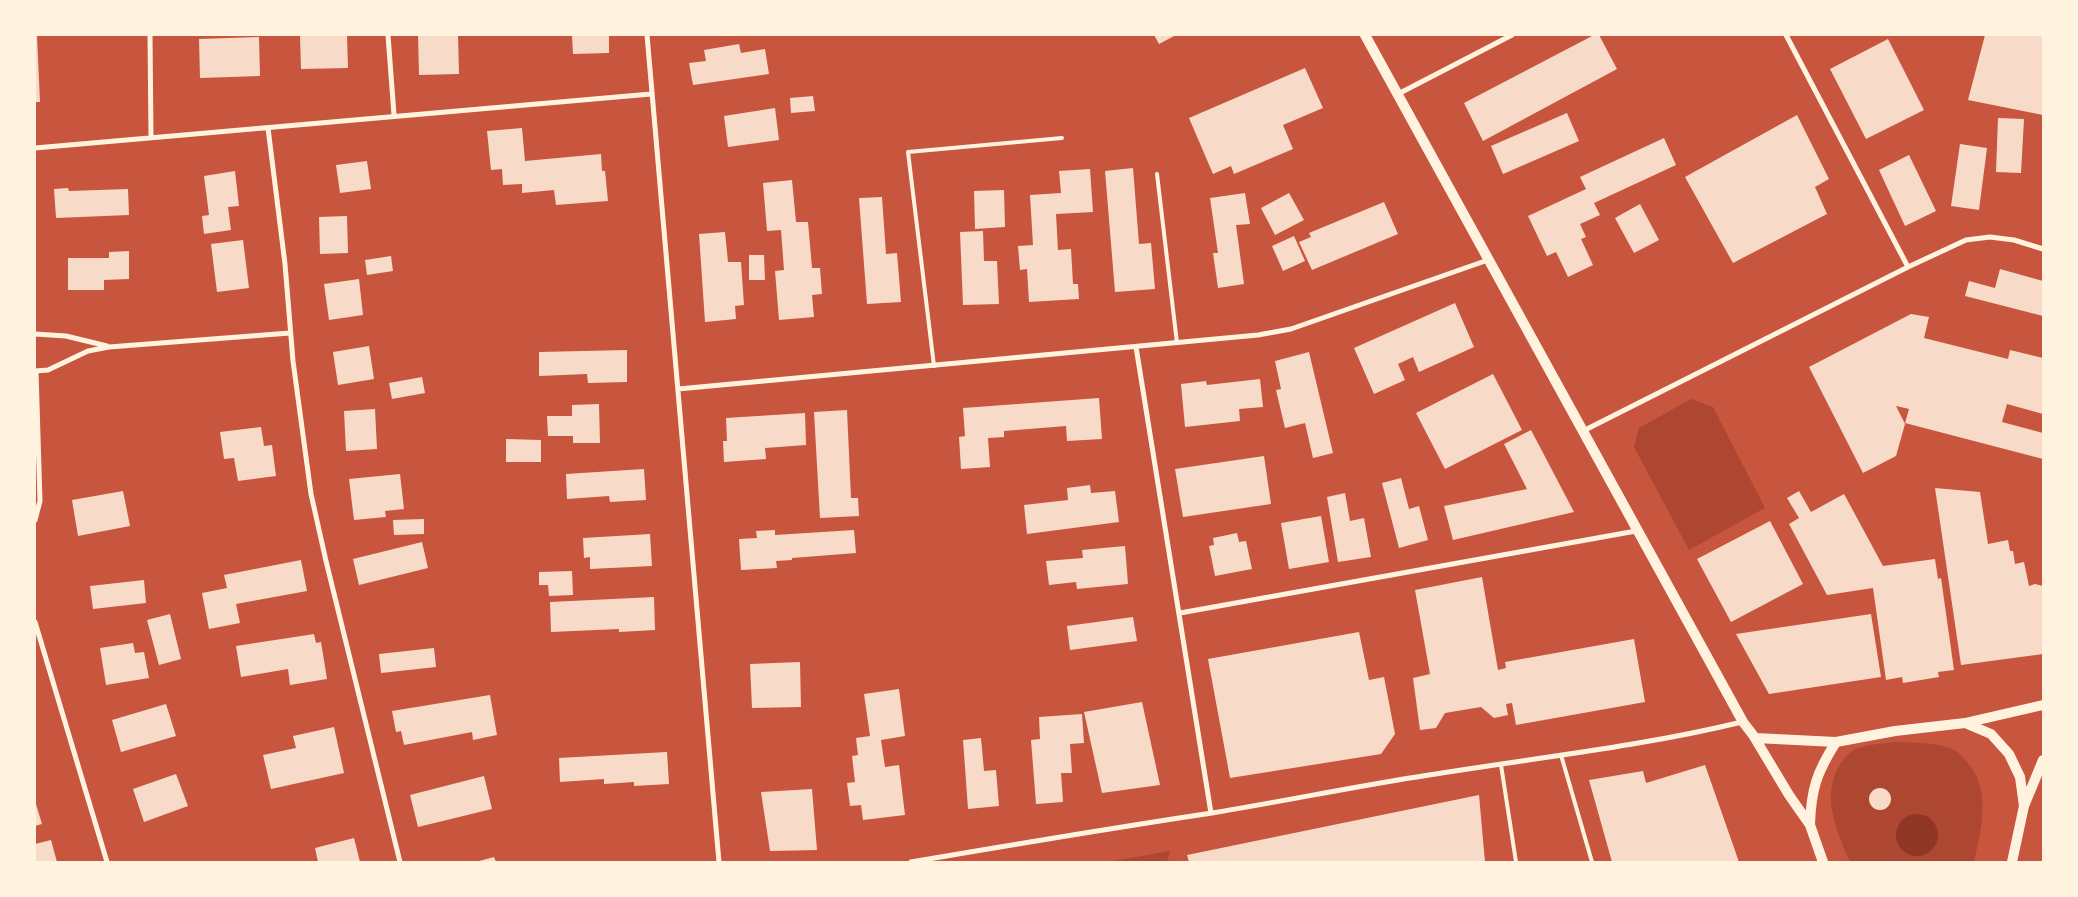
<!DOCTYPE html>
<style>
body{margin:0}
#map{position:relative;width:2078px;height:897px;overflow:hidden;background:#c8553d;font-family:"Roboto Condensed",sans-serif}
canvas{display:block}
.frame{position:absolute;inset:0;border:36px solid #fff3e0;pointer-events:none}
</style>
<div id="map">
<canvas width="2078" height="897"></canvas>
<div class="frame"></div>
</div>
<script>
const ctx = document.querySelector('canvas').getContext('2d');
ctx.lineJoin = 'round';
function paint(path, color) { ctx.fillStyle = color; ctx.fill(path, 'evenodd'); }
function strokePath(path, color, width, dash) { ctx.strokeStyle = color; ctx.lineWidth = width; ctx.lineCap = dash ? 'butt' : 'round'; ctx.setLineDash(dash || []); ctx.stroke(path); }
const green = new Path2D(`
 M1691 399 1713 407 1765 508 1689 550 1634 447 1639 428Z
 M1895 742C1912 743 1942 742 1956 751 1960 753 1964 759 1967 762 1992 789 1981 830 1974 862H1850C1838 833 1822 801 1837 770 1841 762 1846 755 1854 750 1865 744 1883 744 1895 742Z
 M1170 851 1167 862H1108Z`);
const water = new Path2D(`
 M1896 835a21 21 0 1 1 42 0a21 21 0 1 1-42 0Z`);
const building = new Path2D(`
 M300 35H347L348 68 301 69Z
 M418 35H458L459 74 419 75Z
 M572 35H609V53L573 54Z
 M1154 35H1176L1159 44Z
 M1594 35H1599L1617 69 1483 141 1464 103Z
 M1985 35H2043V115L1968 100Z
 M35 36H37L40 102H35Z
 M259 37 260 76 200 78 199 39Z
 M1888 39 1924 110 1866 139 1830 69Z
 M739 44 741 53 765 49 769 74 693 85 689 63 706 61 704 50Z
 M1305 68 1323 108 1283 125 1293 149 1234 174 1231 166 1213 174 1189 118Z
 M813 96 815 111 791 113 790 98Z
 M775 108 779 140 728 147 724 116Z
 M1567 113 1579 141 1503 174 1491 146Z
 M1797 115 1829 179 1815 187 1827 214 1733 263 1685 177Z
 M1998 118 2024 119 2021 173 1996 172Z
 M522 128 525 161 601 154 602 171H605L608 201 556 205 554 190 522 193V184L503 185 502 169 491 170 487 131Z
 M1664 138 1676 165 1594 203 1600 215 1580 224 1586 237 1581 239 1593 265 1568 277 1556 252 1547 256 1528 216 1586 189 1580 177Z
 M1960 144 1987 148 1979 210 1951 206Z
 M1909 155 1936 211 1905 226 1879 170Z
 M367 161 371 189 340 193 336 165Z
 M1133 168 1139 244 1151 243 1155 289 1115 292 1105 171Z
 M1090 169 1093 212 1056 214 1058 250 1071 249 1073 284H1078L1079 299 1029 302 1027 269 1020 270 1018 246 1033 245 1030 195 1061 193 1059 171Z
 M235 171 239 206 228 207 231 230 204 234 202 216 209 215 204 176Z
 M792 180 796 222H808L812 268H820L822 294 812 295 814 317 779 320 775 271 784 270 781 230 767 231 763 183Z
 M68 188 69 191 128 189 129 215 56 218 54 189Z
 M1004 190 1005 227 975 229 974 191Z
 M1245 193 1250 224 1236 225 1244 284 1218 288 1213 253H1218L1210 198Z
 M1289 193 1304 220 1275 235 1261 208Z
 M882 197 886 254 897 253 901 302 867 304 859 198Z
 M1384 202 1398 234 1312 270 1299 242 1311 237 1309 233Z
 M1640 204 1659 240 1634 253 1615 218Z
 M347 216 348 253 320 254 319 217Z
 M983 231 984 261H997L999 304 963 305 960 232Z
 M725 232 728 262H741L744 305 735 306 736 319 705 322 699 234Z
 M1294 236 1305 261 1283 271 1272 246Z
 M243 240 249 288 217 292 211 244Z
 M129 251V279L104 280V290H68V258H109V252Z
 M749 255H764L765 280H749Z
 M391 256 393 271 367 275 365 260Z
 M2000 269 2043 281V316L1965 296 1969 281 1995 288Z
 M359 279 363 315 329 320 324 284Z
 M1455 303 1474 347 1419 372 1413 357 1398 364 1405 380 1374 394 1354 348Z
 M1911 314 1929 317 1924 338 2008 359 2010 350 2043 358V414L2007 404 2002 422 2043 433V459L1905 423 1909 409 1896 406 1905 424 1896 456 1863 473 1809 367Z
 M369 346 374 379 338 385 333 352Z
 M627 350V382L588 383 587 374 539 376V352Z
 M1309 352 1333 453 1313 458 1305 423 1285 428 1276 390 1281 389 1275 361Z
 M1493 374 1522 430 1445 469 1416 413Z
 M422 377 425 393 392 399 389 383Z
 M1260 379 1263 407 1239 409 1240 421 1185 427 1181 384 1206 381 1207 385Z
 M1099 398 1102 439 1067 441 1066 426 1004 431V437L988 438 990 467 961 469 959 437 965 436 963 408Z
 M599 404 600 443H573V436H548L547 416H572V405Z
 M375 409 377 449 346 451 344 411Z
 M847 410 851 498H858L859 516 820 518 814 412Z
 M805 413 806 445 765 448 766 459 724 462 723 441H727L726 418Z
 M261 427 264 446 272 445 276 476 238 481 234 458 224 459 220 432Z
 M1531 430 1574 512 1453 540 1444 506 1527 489 1504 444Z
 M506 439 541 440V462H506Z
 M1264 456 1271 504 1183 517 1175 469Z
 M644 469 646 500 610 502 609 496 567 499 566 474Z
 M400 474 404 509 385 511 386 517 354 520 349 479Z
 M1401 478 1409 509 1419 506 1428 540 1399 548 1382 483Z
 M1090 485 1091 493 1115 491 1119 522 1027 534 1024 505 1068 500 1067 488Z
 M1935 488 1980 492 1988 544 2008 540 2010 551H2013L2015 564 2024 562 2029 586 2035 584 2043 586V654L1961 665Z
 M123 491 130 526 78 536 72 500Z
 M1799 491 1811 512 1844 494 1883 566 1935 559 1938 579 1941 578 1954 670 1938 672 1939 677 1903 683 1902 677 1886 680 1873 588 1827 595 1789 524 1799 518 1787 498Z
 M1345 493 1350 521 1364 518 1371 557 1338 562 1327 497Z
 M1321 516 1329 562 1289 569 1281 523Z
 M424 519V534L394 535 393 520Z
 M1770 521 1803 584 1731 622 1697 559Z
 M775 530V535L854 530 856 553 792 558V560L776 561 777 568 741 570 739 539 757 538 756 531Z
 M1237 533 1239 542 1246 541 1252 569 1215 576 1209 546 1214 545 1213 538Z
 M650 534 652 566 590 569V557L584 558 583 538Z
 M422 542 428 568 359 585 353 559Z
 M1125 546 1128 584 1077 589 1076 582 1049 585 1046 561 1083 558 1082 550Z
 M301 560 307 591 236 604 240 623 209 629 202 593 227 588 224 575Z
 M572 571 573 595 549 596 548 585H539V572Z
 M1482 577 1498 670 1506 668 1505 662 1634 639 1645 702 1516 725 1512 703 1506 704 1508 715 1494 718 1481 707 1445 713 1436 728 1420 730 1413 678 1430 674 1415 590Z
 M144 580 146 603 93 609 90 586Z
 M654 597 655 630 619 632V629L551 632 550 602Z
 M170 614 181 659 159 665 147 620Z
 M1871 614 1881 677 1769 694 1736 634Z
 M1133 617 1137 641 1070 650 1067 626Z
 M1359 632 1369 680 1384 677 1395 734 1381 754 1230 778 1208 659Z
 M314 634 316 643 321 642 327 679 290 685 288 669 241 677 236 646Z
 M133 643 135 653 144 652 149 678 106 685 100 648Z
 M434 648 436 667 381 673 379 654Z
 M800 662 801 707 752 708 750 664Z
 M899 689 905 736 881 740 885 767 899 765 905 815 863 820 861 805 850 806 847 783 855 782 852 756 858 755 856 738 870 736 864 694Z
 M490 695 497 735 473 740 472 732 404 745 401 731 396 732 392 711Z
 M1142 702 1160 785 1102 793 1084 712Z
 M166 704 176 736 121 752 112 720Z
 M1082 714 1084 743 1070 744 1072 773H1061L1063 802 1036 804 1031 740 1040 739 1039 717Z
 M334 727 344 773 271 789 263 755 296 748 293 736Z
 M981 738 984 771 996 770 999 806 968 809 963 740Z
 M667 752 669 784 634 786V782L604 784V779L560 782 559 758Z
 M1705 765 1739 862H1612L1589 780 1643 771 1646 783Z
 M176 774 188 806 144 822 133 789Z
 M484 776 492 809 418 827 410 795Z
 M1869 799a11 11 0 1 1 22 0a11 11 0 1 1-22 0Z
 M812 789 817 850 770 851 761 792Z
 M1479 795 1485 862H1189L1187 855Z
 M35 801 42 824 35 826Z
 M354 838 360 862H318L315 848Z
 M51 840 57 862H35V844Z
 M494 857 496 862H479V861Z`);
const service = new Path2D(`
 M1157 174 1177 343
 M934 366 908 152 1062 138
 M1561 755 1592 862
 M1501 765 1516 862`);
const minor = new Path2D(`
 M150 35 151 138
 M388 35 394 115
 M647 35 719 862
 M1786 35 1908 267
 M1398 94 1512 35
 M268 128 285 264 293 361 311 494 326 561 400 862
 M35 148 651 94
 M35 334 66 336 107 346
 M1136 347 1211 813
 M35 371 48 370 88 351 109 347 290 333
 M678 389 1258 335 1291 329 1488 260
 M1583 431 1908 267 1966 240 1990 237 2014 240 2043 249
 M35 520 40 501 36 371
 M1180 613 1636 531
 M35 622 107 862
 M911 862C1011 845 1112 828 1212 813 1285 801 1357 786 1429 775 1534 758 1639 747 1742 722`);
const secondary = new Path2D(`
 M1365 35 1743 722 1753 735 1789 795 1810 825 1823 862
 M1965 723 1991 734 2009 754 2020 777 2024 806
 M1755 738 1836 742 1895 731 1965 723 2043 705
 M1810 825C1811 789 1817 772 1836 742
 M2012 862 2024 806 2043 760`);
paint(green, '#ae4732');
paint(water, '#8f3625');
paint(building, '#f7dbc8');
strokePath(service, '#fff3e0', 4);
strokePath(minor, '#fff3e0', 5);
strokePath(secondary, '#fff3e0', 10);
</script>
